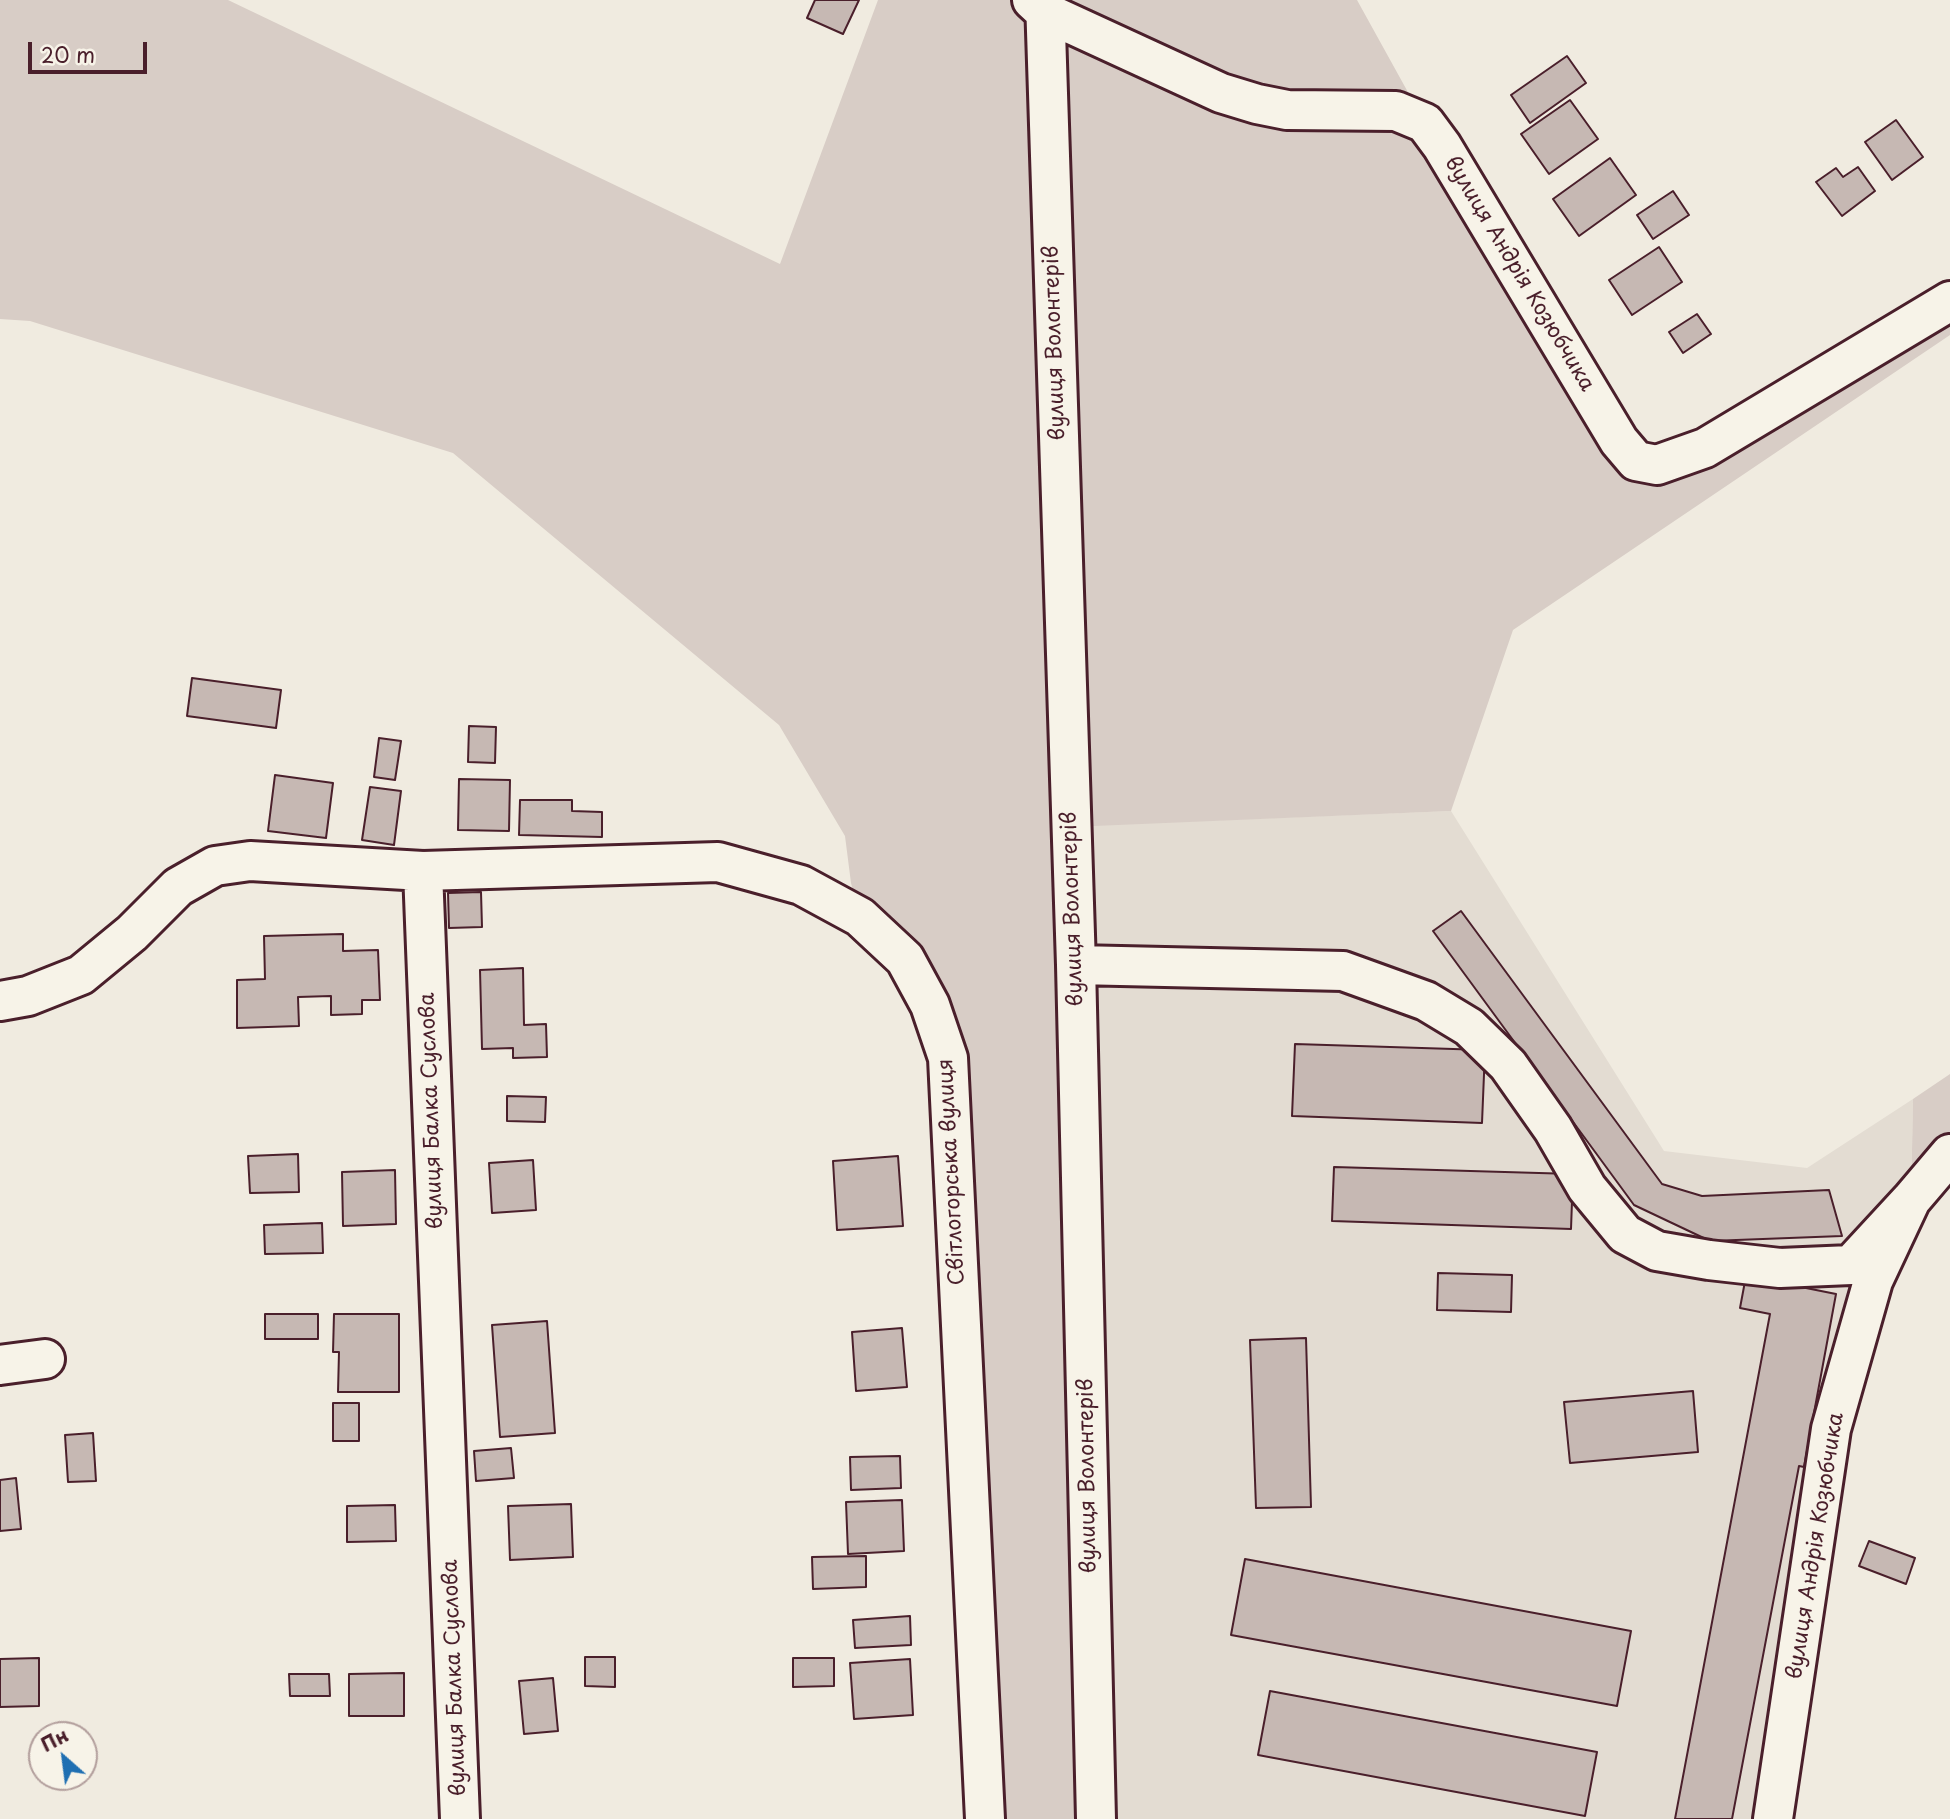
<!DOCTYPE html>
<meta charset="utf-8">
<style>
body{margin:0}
#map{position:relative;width:1950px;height:1819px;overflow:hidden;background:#f0ebe0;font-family:"Playpen Sans",sans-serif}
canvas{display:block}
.north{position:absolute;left:28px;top:1721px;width:70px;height:70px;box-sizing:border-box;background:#f7f3e8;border:2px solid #b29e9c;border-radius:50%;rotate:332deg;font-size:19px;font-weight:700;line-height:28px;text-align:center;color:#4a1f2b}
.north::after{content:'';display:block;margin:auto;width:24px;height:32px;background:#1f6fb2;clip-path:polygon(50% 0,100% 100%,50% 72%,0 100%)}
.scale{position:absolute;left:28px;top:42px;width:119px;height:32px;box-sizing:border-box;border:4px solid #4a1f2b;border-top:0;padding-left:9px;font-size:21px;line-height:24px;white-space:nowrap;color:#4a1f2b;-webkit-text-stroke:5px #f7f3e8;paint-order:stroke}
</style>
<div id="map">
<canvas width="1950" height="1819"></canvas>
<div class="north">Пн</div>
<div class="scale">20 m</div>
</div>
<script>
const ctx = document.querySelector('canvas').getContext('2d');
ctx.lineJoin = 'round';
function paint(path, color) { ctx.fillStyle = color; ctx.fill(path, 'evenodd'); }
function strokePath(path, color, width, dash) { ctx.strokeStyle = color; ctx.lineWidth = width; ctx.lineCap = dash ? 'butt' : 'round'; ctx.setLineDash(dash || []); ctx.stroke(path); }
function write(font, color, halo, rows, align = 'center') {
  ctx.font = font + ' "Playpen Sans",sans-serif'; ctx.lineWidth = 5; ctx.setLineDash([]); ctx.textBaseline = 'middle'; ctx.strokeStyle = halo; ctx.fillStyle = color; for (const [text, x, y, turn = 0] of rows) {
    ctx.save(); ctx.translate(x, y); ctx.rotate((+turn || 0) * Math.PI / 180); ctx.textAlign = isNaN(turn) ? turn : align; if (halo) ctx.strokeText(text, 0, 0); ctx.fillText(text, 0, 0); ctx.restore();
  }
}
const built = new Path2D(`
 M1451 811 1664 1151 1807 1168 1913 1099 1911 1200 1873 1281 1773 1819H1096L1070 826Z`);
const green = new Path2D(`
 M0 0H228L780 264 878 0H1357L1425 123 1656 465 1950 301V335L1513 630 1451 811 1070 827 1096 1819H985L948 1058 860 917 851 883 845 836 779 725 453 453 30 321 0 319Z
 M1950 1074V1154L1911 1200 1913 1099Z`);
const building = new Path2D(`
 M815 0H859L843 34 807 18Z
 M1567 56 1586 83 1530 123 1511 95Z
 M1570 100 1598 139 1549 174 1521 134Z
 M1896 120 1923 157 1892 180 1865 142Z
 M1610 158 1636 195 1579 236 1553 199Z
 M1858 167 1875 191 1842 216 1816 182 1836 168 1843 177Z
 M1673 191 1689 215 1653 239 1637 215Z
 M1659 247 1682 282 1632 315 1609 280Z
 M1697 314 1711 334 1683 353 1669 332Z
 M192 678 281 690 276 728 187 716Z
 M469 726 496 727 495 763 468 762Z
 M379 738 401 741 395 780 374 777Z
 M275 775 333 783 326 838 268 831Z
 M459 779 510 780 509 831 458 830Z
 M370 787 401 791 394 845 362 840Z
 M520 800H572V811L602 812V837L519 835Z
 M481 892 482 927 449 928 448 893Z
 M1461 911 1662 1184 1702 1196 1829 1190 1842 1236 1710 1241 1634 1205 1433 931Z
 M343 934V951L378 950 380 1000H362V1014L331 1015V996L298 997 299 1026 237 1028V980L265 979 264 936Z
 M523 968 524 1025 546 1024 547 1057 513 1058V1048L482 1049 480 970Z
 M1295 1044 1485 1050 1482 1123 1292 1116Z
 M507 1096 546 1097 545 1122 507 1121Z
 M298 1154 299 1192 250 1193 248 1156Z
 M898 1156 903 1226 837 1230 833 1161Z
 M533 1160 536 1210 492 1213 489 1163Z
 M1334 1167 1573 1174 1571 1229 1332 1221Z
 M395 1170 396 1224 343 1226 342 1172Z
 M322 1223 323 1253 265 1254 264 1225Z
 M1438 1273 1512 1275 1511 1312 1437 1310Z
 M1746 1276 1836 1294 1804 1467 1799 1466 1732 1819H1675L1770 1314 1740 1308Z
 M265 1314H318V1339H265Z
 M334 1314H399V1392H338L339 1352H333Z
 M547 1321 555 1433 500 1437 492 1325Z
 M902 1328 907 1387 856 1391 852 1332Z
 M1306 1338 1311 1507 1256 1508 1250 1340Z
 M1693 1391 1698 1452 1570 1463 1564 1402Z
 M333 1403H359V1441H333Z
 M93 1433 96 1481 68 1482 65 1435Z
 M511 1448 514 1478 476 1481 474 1451Z
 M900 1456 901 1488 851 1490 850 1457Z
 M16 1478 21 1529 0 1531V1480Z
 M902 1500 904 1551 848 1554 846 1502Z
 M571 1504 573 1557 510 1560 508 1506Z
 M395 1505 396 1541 347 1542V1506Z
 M1869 1541 1915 1558 1906 1584 1859 1566Z
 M866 1556V1587L813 1589 812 1557Z
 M1245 1559 1631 1631 1617 1706 1231 1635Z
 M910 1616 911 1645 855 1648 853 1620Z
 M585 1657H615V1687L585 1686Z
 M39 1658V1706L0 1707V1659Z
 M793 1658H834V1686L793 1687Z
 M910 1659 913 1715 854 1719 850 1663Z
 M404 1673V1716H349V1674Z
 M289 1674H329L330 1696H290Z
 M553 1678 558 1731 524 1734 519 1681Z
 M1270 1691 1597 1752 1585 1816 1258 1755Z`);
const minor = new Path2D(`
 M1032 0 1045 12 1221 93 1257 104 1287 110 1396 111 1425 123 1442 146 1619 441 1636 461 1657 465 1705 448 1950 301
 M1045 0 1076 965 1096 1819
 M423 871 718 862 801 885 860 917 905 959 930 1005 948 1058 985 1819
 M1076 965 1343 971 1426 1001 1469 1027 1508 1065 1553 1129 1587 1188 1625 1234 1657 1251 1709 1260 1780 1268 1851 1265 1911 1200
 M0 1001 28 996 81 975 132 933 178 887 215 866 250 861 423 871 460 1819
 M0 1365 45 1359
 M1773 1819 1831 1429 1873 1281 1911 1200 1950 1154`);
const streetNames = [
 ["вулиця Андрія Козюбчика",1519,274,59],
 ["вулиця Волонтерів",1055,343,-92],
 ["вулиця Волонтерів",1073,909,-92],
 ["вулиця Балка Суслова",432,1111,-92],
 ["Світлогорська вулиця",952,1172,-93],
 ["вулиця Волонтерів",1088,1476,-91],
 ["вулиця Андрія Козюбчика",1816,1546,-81],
 ["вулиця Балка Суслова",455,1678,-92]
];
paint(built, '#e3dcd2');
paint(green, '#d8cdc6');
paint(building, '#c6b8b3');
strokePath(building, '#4a1f2b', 2);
strokePath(minor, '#4a1f2b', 44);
strokePath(minor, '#f7f3e8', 38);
write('21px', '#4a1f2b', '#f7f3e8', streetNames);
</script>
